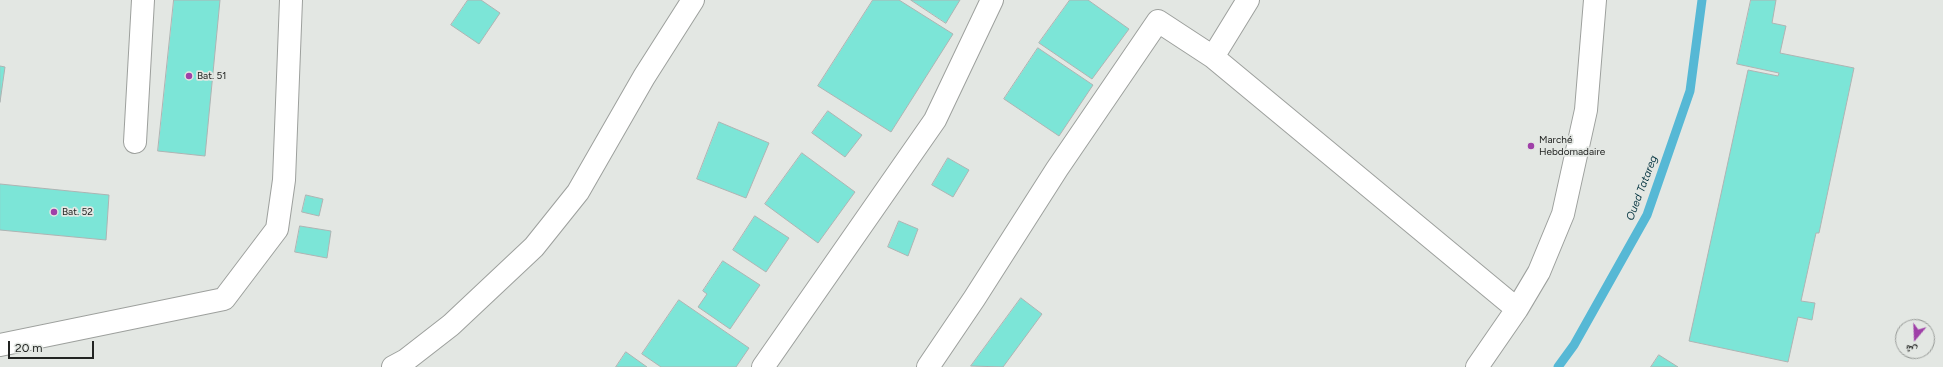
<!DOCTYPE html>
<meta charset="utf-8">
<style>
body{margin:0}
#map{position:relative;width:1943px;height:367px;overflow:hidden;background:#e3e7e3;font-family:Figtree,"Noto Naskh Arabic",sans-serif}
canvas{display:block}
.north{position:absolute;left:1895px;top:319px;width:40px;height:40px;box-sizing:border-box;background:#e3e7e3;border:1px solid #969996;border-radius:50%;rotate:199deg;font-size:11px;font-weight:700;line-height:16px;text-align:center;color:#222422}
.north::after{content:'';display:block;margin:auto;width:14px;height:18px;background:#9f40a8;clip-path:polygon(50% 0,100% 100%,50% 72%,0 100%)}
.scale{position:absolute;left:8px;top:341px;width:86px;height:18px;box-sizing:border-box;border:2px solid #222422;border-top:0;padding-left:5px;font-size:12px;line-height:14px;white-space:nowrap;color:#222422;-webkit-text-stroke:3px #e3e7e3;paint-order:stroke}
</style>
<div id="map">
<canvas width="1943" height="367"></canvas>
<div class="north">ش</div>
<div class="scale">20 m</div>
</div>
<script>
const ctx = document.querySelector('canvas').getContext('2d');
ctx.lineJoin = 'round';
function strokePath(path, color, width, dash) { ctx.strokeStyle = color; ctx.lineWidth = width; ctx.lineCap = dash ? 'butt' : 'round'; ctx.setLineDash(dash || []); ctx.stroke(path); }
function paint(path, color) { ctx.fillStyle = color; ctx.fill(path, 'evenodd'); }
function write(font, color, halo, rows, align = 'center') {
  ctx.font = font + ' Figtree,sans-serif'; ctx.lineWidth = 3.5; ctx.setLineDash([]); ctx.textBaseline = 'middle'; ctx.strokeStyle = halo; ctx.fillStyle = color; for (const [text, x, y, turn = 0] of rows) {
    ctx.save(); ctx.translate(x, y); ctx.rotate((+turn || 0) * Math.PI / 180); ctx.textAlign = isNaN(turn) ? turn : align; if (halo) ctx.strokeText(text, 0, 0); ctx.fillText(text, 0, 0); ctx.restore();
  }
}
const stream = new Path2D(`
 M1558 367 1574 345 1647 215 1690 91 1702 0`);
const building = new Path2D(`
 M174 0H220L205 156 158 151Z
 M468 0H481L500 13 479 44 451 25Z
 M873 0H899L953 34 891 132 818 86Z
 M911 0H960L946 23Z
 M1070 0H1088L1129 29 1092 79 1039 43Z
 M1751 0H1776L1772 23 1786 26 1780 53 1854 68 1819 233H1816L1801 301 1815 303 1812 320 1798 317 1788 362 1689 341 1748 70 1778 76 1779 73 1737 64Z
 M1038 48 1093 85 1059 136 1004 99Z
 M0 66 5 67 0 102Z
 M828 111 862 135 845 157 812 133Z
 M719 122 769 143 746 198 697 179Z
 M802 153 855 192 818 243 765 204Z
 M948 158 969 170 953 197 932 185Z
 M0 184 109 195 106 240 0 230Z
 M306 195 323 199 319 216 302 212Z
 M755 216 789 238 766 272 733 250Z
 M899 221 918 229 908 256 888 247Z
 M300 226 331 231 327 258 295 252Z
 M723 261 760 285 730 329 698 307 707 294 703 291Z
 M1021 298 1042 314 1003 367 971 366Z
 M679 300 749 348 736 367H661L642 354Z
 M626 352 647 367H616Z
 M1659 355 1678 367H1651Z`);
const minor = new Path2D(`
 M1213 57 1248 0
 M135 142 143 0
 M0 345 224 299 277 229 284 180 291 0
 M393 367 406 360 451 325 534 247 578 192 644 77 693 0
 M763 367 935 120 992 0
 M928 367 974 299 1057 169 1158 21 1213 57 1517 309
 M1477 367 1517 309 1539 272 1563 214 1586 110 1595 0`);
const markers = [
 [189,76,4,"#9f40a8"],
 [1531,146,4,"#9f40a8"],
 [54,212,4,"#9f40a8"]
];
const poiNames = [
 ["Bat. 51",197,76],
 ["Marché",1539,140],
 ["Hebdomadaire",1539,152],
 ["Bat. 52",62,212]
];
const waterNames = [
 ["Oued Tatareg",1642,188,-69]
];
strokePath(stream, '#56b8d5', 9);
paint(building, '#7ce5d7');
strokePath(building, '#aeb4b3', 1);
strokePath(minor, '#9da09d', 24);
strokePath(minor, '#fff', 22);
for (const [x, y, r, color] of markers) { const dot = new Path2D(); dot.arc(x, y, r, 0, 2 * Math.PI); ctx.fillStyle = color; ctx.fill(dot); strokePath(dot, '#e3e7e3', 1.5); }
write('10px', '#222422', '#e3e7e3', poiNames, 'left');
write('italic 11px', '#083743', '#e3e7e3', waterNames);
</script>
